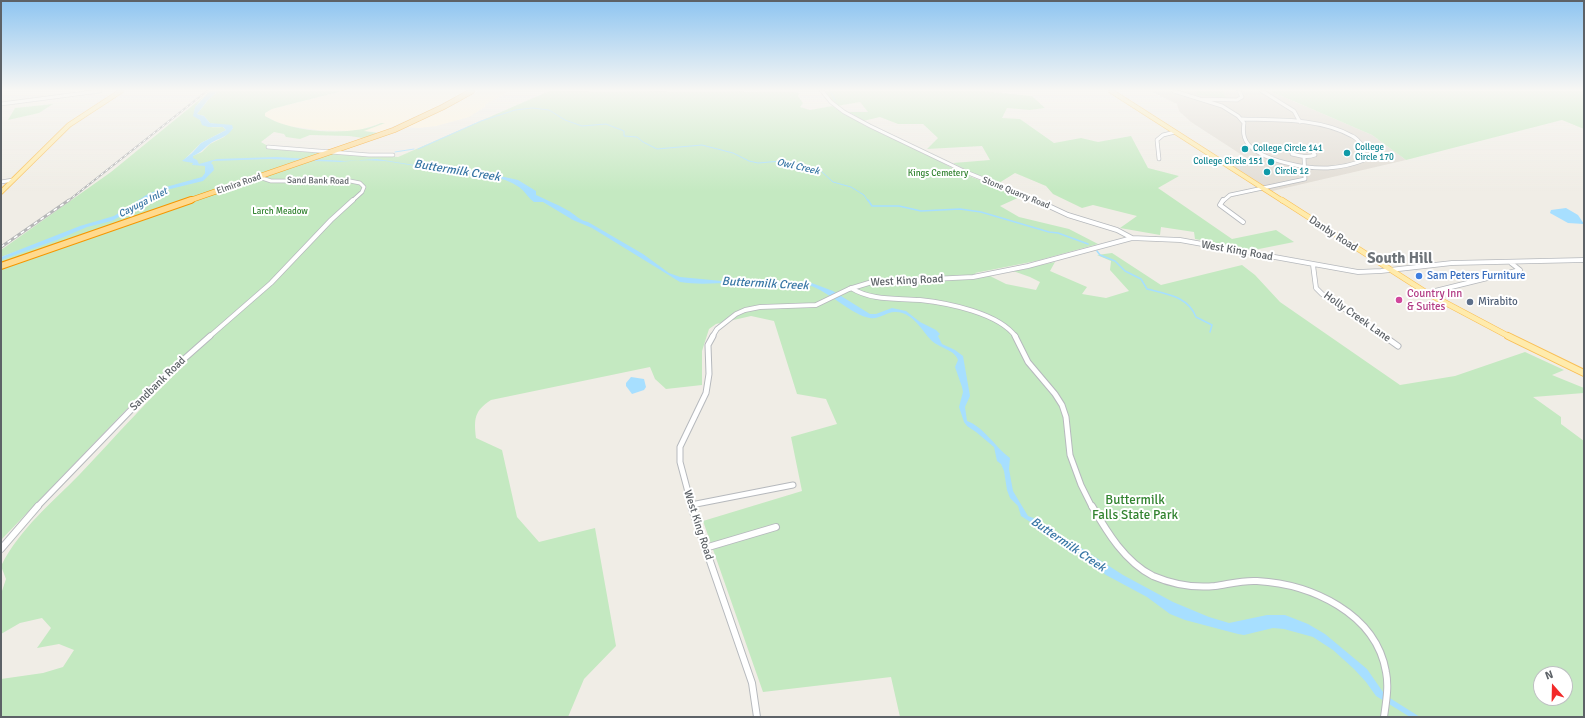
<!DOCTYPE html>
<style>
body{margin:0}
#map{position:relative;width:1585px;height:718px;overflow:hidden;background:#f0ede6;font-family:Signika,sans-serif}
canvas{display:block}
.frame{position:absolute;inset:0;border:2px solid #5d6267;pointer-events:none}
.north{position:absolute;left:1533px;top:666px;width:40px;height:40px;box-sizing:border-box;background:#fff;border:1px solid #bec0c2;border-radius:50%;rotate:340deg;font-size:11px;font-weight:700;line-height:16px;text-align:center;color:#5d6267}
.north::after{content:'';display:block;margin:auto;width:14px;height:18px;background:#f22a2a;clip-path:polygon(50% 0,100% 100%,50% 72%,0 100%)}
</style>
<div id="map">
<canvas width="1585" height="718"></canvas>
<div class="frame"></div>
<div class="north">N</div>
</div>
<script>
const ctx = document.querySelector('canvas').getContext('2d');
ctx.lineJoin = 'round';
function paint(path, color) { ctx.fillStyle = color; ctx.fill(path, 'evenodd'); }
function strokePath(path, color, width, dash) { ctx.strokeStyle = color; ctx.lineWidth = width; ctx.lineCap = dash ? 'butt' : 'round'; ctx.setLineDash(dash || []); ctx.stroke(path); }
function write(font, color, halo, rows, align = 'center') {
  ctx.font = font + ' Signika,sans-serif'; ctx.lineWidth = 4; ctx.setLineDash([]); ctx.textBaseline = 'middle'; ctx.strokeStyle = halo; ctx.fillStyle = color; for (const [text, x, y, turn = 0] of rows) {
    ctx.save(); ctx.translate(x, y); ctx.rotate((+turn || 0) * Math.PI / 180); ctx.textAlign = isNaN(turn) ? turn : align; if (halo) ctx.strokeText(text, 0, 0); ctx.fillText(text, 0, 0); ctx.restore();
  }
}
const commercial = new Path2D(`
 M342 91H465L435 107 380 132 363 131 384 123H381L356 131 318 130 289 126 279 123 265 116V113L272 109Z
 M478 91H510L484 105 486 106 469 117 436 126 418 128 407 127 451 107Z`);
const education = new Path2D(`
 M1150 91H1270L1372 135 1406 160 1268 192 1221 162 1245 157 1191 122 1179 111 1177 104Z`);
const green = new Path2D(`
 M218 91H342L272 109 265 113V116C292 133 353 137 381 123H385L364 131 378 133 363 138 349 136 310 135 300 139 286 137 284 134 274 132 261 142 268 146 398 157 549 91 796 92 800 93 798 96 803 103 800 107 810 110 832 106 866 126 936 159 961 173 1022 196 1000 206 1019 217 1069 229 1098 244 1036 261 975 273 979 277 990 276 1006 284 1036 290 1040 282 1030 277 1013 271 1055 262 1050 271 1087 287 1082 294 1106 298 1129 291 1110 270 1111 261 1097 255 1112 253 1161 285 1242 265 1255 275 1280 302 1400 385 1455 376 1525 352 1564 370 1552 375 1584 388V393L1533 397 1561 417V424L1584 441V717H900L891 677 763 692 703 521 802 491 791 437 837 424 826 399 797 394 774 321 751 316 716 324 709 329 702 351V385L666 389 655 379 650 367 491 400C474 411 474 419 476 438L502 450 517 517 539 542 595 528 616 646 584 679 568 717H1V679L43 673 63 667 74 650 59 644 37 648 51 628 42 618 20 623 1 634V594L6 579 1 566C21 527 51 504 80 474 116 436 150 397 188 362L173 365 149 386 1 540V259L37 244 1 257V250L111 172 209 92H210C201 99 187 111 200 120 202 122 205 125 207 126 211 128 219 127 223 127L226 130 201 143 185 159 202 152 210 144 224 137 233 128 210 123 204 116 197 114 208 100ZM1541 674H1565V698H1541Z
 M824 91H983L1032 96 1045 108 1030 110 1007 108 1002 118 1020 119 1054 143 1081 138 1098 142 1131 136 1148 168 1179 176 1158 188 1232 239 1276 230 1294 242 1254 250 1195 239 1194 232 1161 227 1160 235 1120 228 1137 216 1093 205 1082 208 1053 194 1046 186 1015 173 999 183 974 174 953 163 990 160 982 146 927 149 938 138 923 124H898L880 117 863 121 849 112H868L860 102 837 106Z
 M1196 91H1223L1226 98 1197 95Z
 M1270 91H1584V129L1562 120 1406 160 1372 135Z
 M53 104 39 113 8 120 15 108Z`);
const water = new Path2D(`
 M210 91H218L208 100 197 114 204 116 210 123 232 125 233 128C228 137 219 138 211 143 204 148 202 152 193 156V158L197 160 199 164 217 159 276 157 345 161 377 159 427 167 446 165H448V168L482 172 518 180 536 191V195C546 200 557 204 567 210 575 214 580 221 588 222L643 254 669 273 680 277 764 285 809 282 833 291 870 314H876L892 308 906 311 920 322 936 330 940 334 938 336 942 344 955 350 963 356 970 396 965 407 967 421C984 427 995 447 1010 458L1009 469 1013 491 1028 516 1036 519 1123 575 1173 602 1209 617 1229 623 1267 615H1285L1308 624 1325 634 1367 669 1385 695 1420 717H1410L1376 696 1366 682 1354 669 1333 650 1313 637 1284 629 1273 628 1244 635 1238 634 1185 620 1170 614 1147 597 1106 575 1077 552 1051 539 1032 523 1021 516 1018 506 1010 498 1007 490 1004 471 1001 464 997 461 994 447 976 432 967 426 964 422 959 407 963 392 962 387 955 367 958 360C955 350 940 348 932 341 921 330 914 313 896 312 887 311 879 320 870 318 853 316 829 291 808 285 795 282 779 286 766 286 754 286 743 284 732 283 715 283 698 285 680 282L592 228 573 220 543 202H534C528 198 525 191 519 187 503 176 480 174 462 174 451 174 419 171 416 166L385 161 361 160 340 162 269 159 213 161 211 163 213 165 214 170 203 181 166 190 112 221 87 227 57 240 1 260V257L80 226 114 216 148 194 166 187 202 177 205 173V166L192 165 193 163 182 161 192 153 201 143 226 130 223 127H208L202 125 200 120 193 116 195 107Z
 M1566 208 1578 215 1584 224 1568 223 1550 213 1551 210Z
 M631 377 644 379 646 387 644 390 632 394 626 386V383Z`);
const streamFar1 = new Path2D(`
 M830 91 835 100
 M418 149 481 121 515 110 532 108 549 110 565 120 582 126 606 124 624 131V136L637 137 643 142 657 149 702 145 733 153 749 161 758 163 781 161 821 171 833 182 851 187 864 195 868 201
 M395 152 414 149`);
const stream = new Path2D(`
 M868 200 872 206H899L921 211 960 209 981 212 1049 232 1058 233 1088 244
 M1097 251 1100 255 1115 261 1125 271 1141 279 1147 289C1166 294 1188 296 1196 317L1212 325 1210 332`);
const minorFar3 = new Path2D(`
 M822 91 831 102 844 112 870 126 966 172 1038 201
 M1174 91 1222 106 1238 116 1244 123C1243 129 1243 138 1248 144 1262 161 1307 169 1328 168 1341 167 1352 165 1364 160V147C1360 143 1357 138 1352 136 1320 118 1277 120 1242 119
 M1262 91 1294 111 1300 122
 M1200 99 1237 100 1242 97 1239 91
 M1 104 100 91
 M268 147 369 155H393
 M1291 149 1312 151 1315 155C1307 158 1300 156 1292 154Z
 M1159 159 1157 140 1163 135 1175 132
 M259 177 271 181H350L360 183 364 187 362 192 352 201
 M1 182 13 180
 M1223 201 1230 195 1305 179 1304 157`);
const minorFar2 = new Path2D(`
 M1036 200 1068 215 1117 230 1132 238
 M1223 200 1220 205 1243 222
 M1313 265 1316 288 1322 294 1386 337
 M851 288C872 301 896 298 920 300 948 303 999 313 1016 337
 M1427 293 1520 270 1511 263
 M209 337 271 283 331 220 353 200
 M712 337 717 329 736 314 745 310 760 307 816 305 849 289 872 282 973 277 1028 266 1132 238 1180 240 1358 272 1381 271 1452 263 1584 260`);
const minorFar1 = new Path2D(`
 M1015 336 1028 362 1055 394 1062 405 1066 417 1070 455 1081 485 1092 507
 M1384 336 1398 346
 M691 505 793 485
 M37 507 158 382 210 336
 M692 507 680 462V447L706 393 709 374 708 345 713 336`);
const minor = new Path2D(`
 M691 506 752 683 757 717
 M1092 506C1107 532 1125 562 1153 576 1172 584 1195 588 1215 586 1229 584 1243 580 1257 581 1311 584 1376 613 1386 672 1389 687 1386 702 1384 717
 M705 548 776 527
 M1 549 38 506`);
const majorFar2 = new Path2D(`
 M1111 91 1283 201
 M1 192 69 125 121 91`);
const majorFar1 = new Path2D(`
 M1282 200 1427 293 1510 337`);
const major = new Path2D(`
 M1508 336 1584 373`);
const highwayFar1 = new Path2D(`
 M188 201 394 130 443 107 472 91`);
const highway = new Path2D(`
 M1 266 191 200`);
const railFar1 = new Path2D(`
 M68 201 207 91`);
const rail = new Path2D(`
 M1 247 69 200`);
const markers = [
 [1245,149,4,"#0f9aa8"],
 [1347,153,4,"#0f9aa8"],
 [1271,162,4,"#0f9aa8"],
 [1267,172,4,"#0f9aa8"],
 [1419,276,4,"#3f7fe0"],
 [1399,300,4,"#d1479c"],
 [1470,302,4,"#5c6f8a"]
];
const farCulturenames = [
 ["College",1355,148],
 ["Circle 170",1355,158],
 ["College Circle 141",1253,149],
 ["College Circle 151",1263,162,"right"],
 ["Circle 12",1275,172]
];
const farParknames = [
 ["Kings Cemetery",938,174],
 ["Larch Meadow",280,212]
];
const farStreetnames = [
 ["Sand Bank Road",318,181,1],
 ["Elmira Road",239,184,-19],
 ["Stone Quarry Road",1016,193,22]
];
const farWaternames = [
 ["Owl Creek",798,167,13],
 ["Cayuga Inlet",143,203,-27]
];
const streetNames = [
 ["Danby Road",1333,234,33],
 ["West King Road",1237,251,10],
 ["West King Road",907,281,-3],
 ["Holly Creek Lane",1357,317,35],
 ["Sandbank Road",158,384,-44],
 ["West King Road",698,525,72]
];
const shopNames = [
 ["Sam Peters Furniture",1427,276]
];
const hotelNames = [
 ["Country Inn",1407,294],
 ["& Suites",1407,307]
];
const serviceNames = [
 ["Mirabito",1478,302]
];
const waterNames = [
 ["Buttermilk Creek",457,171,9],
 ["Buttermilk Creek",765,284,3],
 ["Buttermilk Creek",1068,545,34]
];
const nearParknames = [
 ["Buttermilk",1135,501],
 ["Falls State Park",1135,516]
];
const districtNames = [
 ["South Hill",1400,259]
];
paint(commercial, '#fff4dc');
paint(education, '#e1dcd4');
paint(green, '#c4e9c1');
paint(water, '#a7dfff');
strokePath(streamFar1, '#a7dfff', 1);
strokePath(stream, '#a7dfff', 1.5);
strokePath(minorFar3, '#b6b9bd', 4.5);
strokePath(minorFar2, '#b6b9bd', 5.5);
strokePath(minorFar1, '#b6b9bd', 7);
strokePath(minor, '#b6b9bd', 8);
strokePath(majorFar2, '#f9bf56', 5.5);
strokePath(majorFar1, '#f9bf56', 6);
strokePath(major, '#f9bf56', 8);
strokePath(highwayFar1, '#f69600', 6);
strokePath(highway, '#f69600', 8);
strokePath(minorFar3, '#fff', 3);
strokePath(minorFar2, '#fff', 4);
strokePath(minorFar1, '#fff', 5);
strokePath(minor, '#fff', 6);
strokePath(majorFar2, '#ffebac', 4);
strokePath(majorFar1, '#ffebac', 5);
strokePath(major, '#ffebac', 6);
strokePath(highwayFar1, '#ffda8e', 5);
strokePath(highway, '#ffda8e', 6);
strokePath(railFar1, '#b5b6b7', 2);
strokePath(rail, '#b5b6b7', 3);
strokePath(railFar1, '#fff', 1, [3]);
strokePath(rail, '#fff', 1.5, [4]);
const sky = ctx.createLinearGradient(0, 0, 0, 192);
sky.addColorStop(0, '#8ec5f1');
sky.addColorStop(0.47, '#f8f7f4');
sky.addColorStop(1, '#f8f7f400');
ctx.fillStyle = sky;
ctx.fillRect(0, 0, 1585, 192);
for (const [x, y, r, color] of markers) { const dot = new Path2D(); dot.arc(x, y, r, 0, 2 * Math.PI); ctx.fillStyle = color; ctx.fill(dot); strokePath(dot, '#fff', 1.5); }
write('9px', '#0d838f', '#fff', farCulturenames, 'left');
write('9px', '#328330', '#fff', farParknames);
write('9px', '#5d6267', '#fff', farStreetnames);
write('italic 10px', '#3876a5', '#fff', farWaternames);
write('11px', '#5d6267', '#fff', streetNames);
write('11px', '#366cbe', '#fff', shopNames, 'left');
write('11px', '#b23c85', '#fff', hotelNames, 'left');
write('11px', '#4e5e75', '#fff', serviceNames, 'left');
write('italic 12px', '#3876a5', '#fff', waterNames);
write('13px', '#328330', '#fff', nearParknames);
write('bold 15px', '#6e7479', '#fff', districtNames);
</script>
